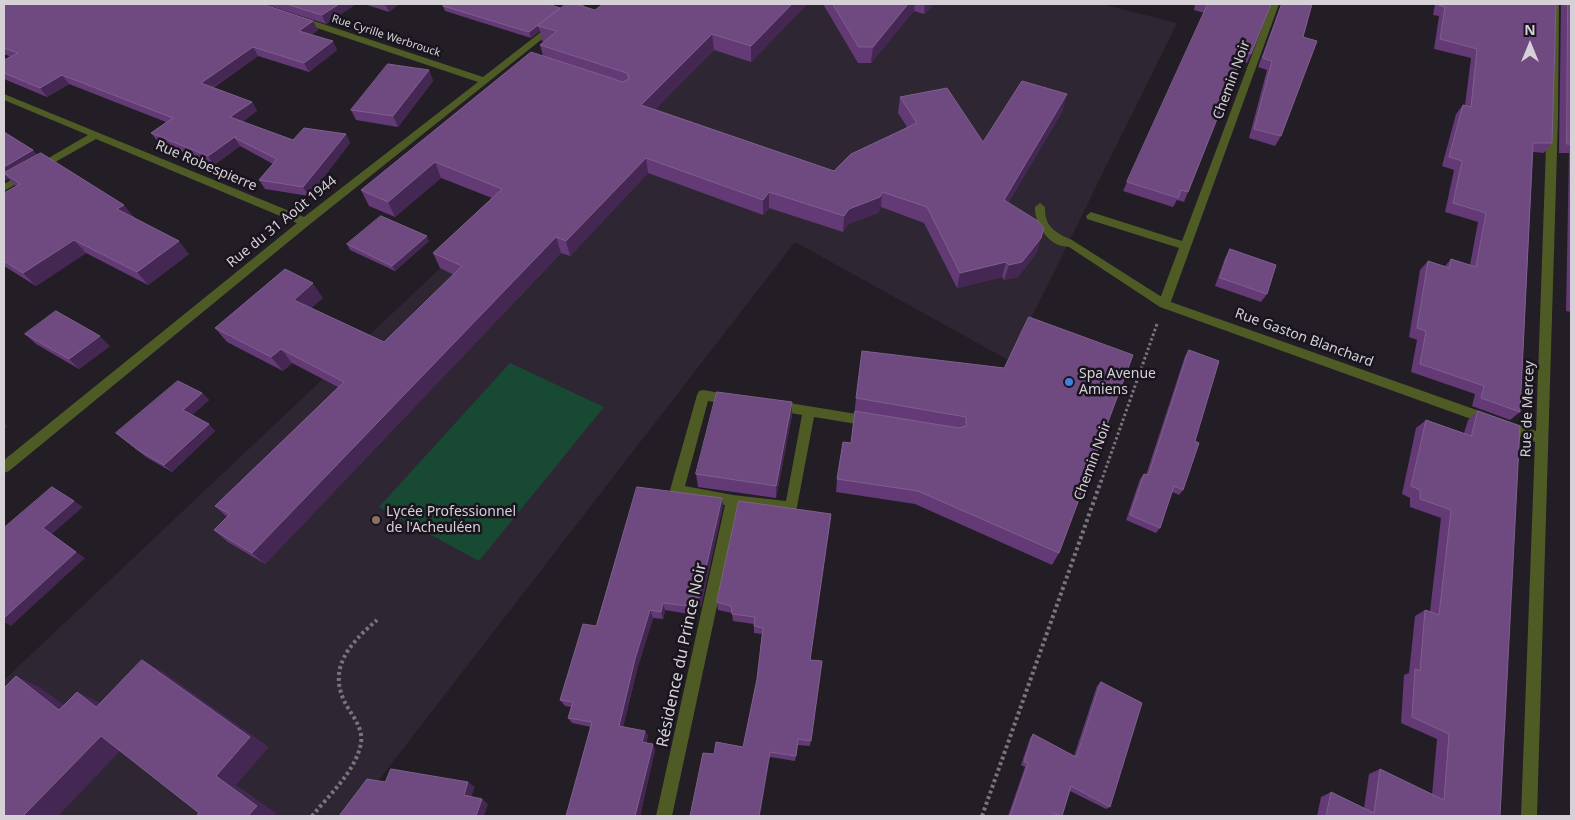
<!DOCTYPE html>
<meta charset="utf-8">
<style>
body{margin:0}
#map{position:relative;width:1575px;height:820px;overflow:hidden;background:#231d26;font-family:"Noto Sans",sans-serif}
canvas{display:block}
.frame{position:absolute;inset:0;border:5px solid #d5d1d7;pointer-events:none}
.north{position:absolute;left:1505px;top:20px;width:50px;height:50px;-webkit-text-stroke:4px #19141d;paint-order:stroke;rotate:0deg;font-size:14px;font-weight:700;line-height:20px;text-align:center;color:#d5d1d7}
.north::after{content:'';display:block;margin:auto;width:18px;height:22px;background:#d5d1d7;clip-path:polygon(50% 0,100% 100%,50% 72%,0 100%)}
</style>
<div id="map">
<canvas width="1575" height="820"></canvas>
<div class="frame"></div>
<div class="north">N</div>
</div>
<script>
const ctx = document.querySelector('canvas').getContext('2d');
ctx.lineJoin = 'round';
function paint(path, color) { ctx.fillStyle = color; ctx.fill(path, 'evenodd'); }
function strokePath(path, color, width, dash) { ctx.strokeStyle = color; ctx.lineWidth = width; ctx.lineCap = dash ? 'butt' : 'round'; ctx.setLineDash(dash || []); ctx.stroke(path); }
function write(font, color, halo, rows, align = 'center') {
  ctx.font = font + ' "Noto Sans",sans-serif'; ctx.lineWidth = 5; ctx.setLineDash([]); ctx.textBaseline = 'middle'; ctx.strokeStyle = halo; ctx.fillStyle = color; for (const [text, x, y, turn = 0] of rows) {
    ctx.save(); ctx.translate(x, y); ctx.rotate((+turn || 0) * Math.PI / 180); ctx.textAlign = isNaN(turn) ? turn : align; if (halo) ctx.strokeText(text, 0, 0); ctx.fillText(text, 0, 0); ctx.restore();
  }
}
const built = new Path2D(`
 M720 4H1102L1177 23 1010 361 795 242 351 816H4V680Z`);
const green = new Path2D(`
 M510 363 604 407 479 561 379 507Z`);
const pathFar1 = new Path2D(`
 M1101 482 1157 324`);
const path = new Path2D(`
 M312 816C329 795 356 771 361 743 363 730 355 719 348 708 325 670 349 644 377 620
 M982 816 1101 481`);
const lane = new Path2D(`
 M1271 4H1279L1170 304 1168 307H1160L1158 304 1179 248 1087 219 1086 216 1091 212 1182 241Z
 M1040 203 1045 207C1044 226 1055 233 1072 240L1073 243 1072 246C1052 251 1034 225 1035 207Z`);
const street = new Path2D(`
 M577 4H586L309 225 9 471 4 473V460L297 223 96 139 4 191V184L88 135 4 100V94L304 217 478 82 296 21V17H302L483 77Z
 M1551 4H1559L1558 117 1537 816H1521L1535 442 1160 307 1063 243 1068 239 1072 240 1168 301 1536 431Z
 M703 390 732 395 736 396 738 400 736 404 732 405 708 401 685 486 733 495 786 501 802 415 773 410 771 406 773 402 777 401 869 416 873 417 875 421 873 425 869 426 814 417 796 512 791 514 738 508 672 816H656L725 505 677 496 672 494 670 490 697 395 699 391Z`);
const wall = new Path2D(`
 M4 4 313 21 318 30 311 35 337 50 309 72 258 56 213 88 252 102 257 111 242 122 293 140 346 134 350 143 309 196 265 189 259 180 273 164 240 146 214 165 158 142 151 133 166 122 69 84 47 97 4 79V60L11 57 4 54Z
 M264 4H356L326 24Z
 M364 4H399L389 12Z
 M807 4 751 62 714 50 655 109 834 171 907 127 898 113 900 97 983 142 1063 110 1008 203 1041 238 1036 253 1018 277 1004 280 1002 277 957 288 924 223 881 207 878 213 848 224 843 232 769 208 763 215 648 173 570 256 561 253 265 564 228 542 214 530 227 517 215 506 338 387 292 363 283 371 227 342 215 328 323 298 311 308 384 342 454 275 440 268 433 253 492 198 441 178 395 217 369 206 361 190 543 56 540 45 544 42 542 41 540 31 531 38 445 11 443 6 560 8 595 10Z
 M823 4H934L924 14 914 11 911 14 871 63H858Z
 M1195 4H1271L1251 54 1247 63 1240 61 1188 192 1184 202 1177 200 1173 207 1123 191 1204 13 1194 10Z
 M1280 4H1312L1303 37 1281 136 1275 146 1249 138 1267 70 1258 67 1281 5Z
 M1435 4H1556L1552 143 1544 153 1533 152 1520 412 1510 420 1472 406 1475 394 1411 372 1417 340 1409 337 1420 270 1428 261 1445 266 1451 259 1470 265 1478 222 1445 212 1454 170 1442 166 1456 114 1463 105H1465L1471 58 1434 49 1439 16 1433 15Z
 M1561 4H1571V312L1566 311 1569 153H1559Z
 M429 70 433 81 398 127 356 120 351 110Z
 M4 132 33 150 37 155 135 218H134L189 254 148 285 86 253 36 286 4 266V193L16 186 9 179 6 180 4 179Z
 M429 241 395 271 350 250 347 244Z
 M1230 249 1267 294 1261 302 1215 286 1225 258Z
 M25 334 110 346 79 369 36 344Z
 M1189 350 1195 441 1183 490 1179 495 1172 492 1160 528 1156 533 1126 520 1140 479 1144 474 1146 475 1185 356Z
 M1004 368 1059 553 1052 565 915 504 836 492 837 479 851 443 856 398Z
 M202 393 209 400 192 415 215 431 172 472 146 457 116 433Z
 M792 402V415L776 498 698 487 696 474Z
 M1478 411 1500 816H1317L1321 797 1331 792 1364 808 1369 774 1380 769 1432 795 1437 739 1401 723 1404 675 1409 673 1415 616 1425 610 1430 611 1441 518 1410 507V498L1402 494 1416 428 1426 420 1464 433 1468 420Z
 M723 506 701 606 692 604 689 614 665 610 663 619 653 618 638 666 623 727 645 731 648 736 646 743 653 744 655 750 640 816H566L591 727 572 723 568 718 571 707 565 706 560 700 596 626Z
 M831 514 810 660 822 661 810 746 798 745 795 761 770 757 714 754 743 747 757 679 762 634 754 633V624L733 621 732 613 718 610 717 602Z
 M1101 682 1110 807 1106 809 1070 791 1062 816H1008L1025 767 1021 765 1030 738 1033 734 1074 756 1097 686Z`);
const shadedWall = new Path2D(`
 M339 4H356L326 24 322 15Z
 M385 4H399L389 12Z
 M792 4H807L751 62V46Z
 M908 4H915L914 11 911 14 871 63 873 47Z
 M925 4H934L924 14Z
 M560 8 538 26 540 31 531 38 529 32Z
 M313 21 318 30 303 40 299 31Z
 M712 34 714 50 644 121 641 105Z
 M333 41 337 50 309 72 304 63Z
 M253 47 258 56 206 92 201 83Z
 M429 70 433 81 398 127 393 116Z
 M62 75 69 84 47 97 40 88Z
 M1067 94 1063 110 1000 216 1004 200Z
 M252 102 257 111 236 126 230 117Z
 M346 134 350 143 309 196 303 187Z
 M236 136 235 138 240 146 214 165 208 156Z
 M33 150 42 160 4 174V167Z
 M646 158 648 173 570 256 566 241Z
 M435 162 441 178 395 217 388 202Z
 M4 174 9 179 6 180 4 178Z
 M769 192V208L763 215V200Z
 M882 192 881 207 878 213 848 224 843 232 844 216 849 209Z
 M124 205 135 218 128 222 117 209Z
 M427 236 429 241 395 271 392 266Z
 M556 237 561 253 265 564 252 553Z
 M1041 238 1036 253 1018 277 1004 280 1009 265Z
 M74 240 86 253 36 286 23 273Z
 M179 241 189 254 148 285 137 272Z
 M1006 262 1002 277 957 288 960 273Z
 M313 283 323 298 304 314 294 300Z
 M100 336 110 346 79 369 69 359Z
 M281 349 292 363 283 371 271 357Z
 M202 393 209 400 190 417 183 410Z
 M792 402V415L776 498V486Z
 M4 424 7 426 4 429Z
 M209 424 215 431 172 472 164 465Z
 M722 498 723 506 701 606 699 598Z
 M74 501 83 507 52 534 85 558 11 626 4 622V618L43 528Z
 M690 596 692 604 689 614 688 606Z
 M663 603 665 610 663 619 661 612Z
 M650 610 653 618 638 666 622 732 619 726 635 659Z
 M142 660 163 672 269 747 236 785 276 813 274 816H248L216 776Z
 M16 676 41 688 84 720 59 710Z
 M77 692 101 703 96 707Z
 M645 731 648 736 645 748 642 742Z
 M101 736 125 746 58 816H23Z
 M653 744 655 750 640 816H635Z
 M770 752V757L760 816H759Z
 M468 782 475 787 470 800 464 795Z
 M482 799 488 804 484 816H476Z`);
const building = new Path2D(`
 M4 4H262L313 21 299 31 333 41 304 63 253 47 201 83 252 102 230 117 293 140 304 128 346 134 303 187 259 180 277 159 235 138 236 136 208 156 151 133 173 118 62 75 40 88 4 73V60L18 53 4 48Z
 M287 4H339L322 15Z
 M445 4H548L560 8 529 32 443 6Z
 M566 4H575L595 10 603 4H792L751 46 712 34 641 105 834 171 851 154 917 123 900 97 947 88 983 142 1022 81 1067 94 1004 200 1038 221 1044 228 1041 238 1022 262 1009 265 1006 262 960 273 927 207 882 192 880 197 849 209 844 216 769 192 763 200 646 158 566 241 556 237 252 553 214 530 230 514 215 506 344 382 281 349 271 357 215 328 285 269 313 283 294 300 384 342 462 266 433 253 502 189 435 162 388 202 361 190 531 52 623 82 629 79 627 73 540 45 557 31 538 26Z
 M833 4H908L873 47H859Z
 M1208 4H1271L1251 54 1244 51 1188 192 1181 190 1178 198 1127 182Z
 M1282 4H1312L1303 37 1317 41 1281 136 1254 129 1272 61 1263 58Z
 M1439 4H1556L1552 143H1533L1520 412 1481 398 1484 386 1420 364 1426 331 1417 328 1428 261 1449 268 1451 259 1476 267 1486 213 1453 203 1462 161 1449 157 1463 105 1471 107 1477 49 1440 39 1445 7 1439 5Z
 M1568 4H1571V144H1567Z
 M388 64 429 70 393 116 351 110Z
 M4 132 33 150 4 167Z
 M41 153 124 205 117 209 179 241 137 272 74 240 23 273 4 261V193L20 184 4 173Z
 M381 216 427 236 392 266 347 244Z
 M1230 249 1276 265 1267 294 1220 278Z
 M56 311 100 336 69 359 25 334Z
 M1029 317 1133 355 1059 553 918 491 837 479 843 442 851 443 855 411 959 428 966 426V417L856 398 862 351 1004 368Z
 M1189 350 1219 361 1195 441 1199 443 1183 490 1174 486 1160 528 1130 515 1144 474 1148 475Z
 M178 381 202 393 183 410 209 424 164 465 138 450 116 433Z
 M717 392 792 402 776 486 696 474Z
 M1478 411 1520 426 1500 816H1326L1331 792 1374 813 1380 769 1444 800 1449 734 1412 717 1415 669 1420 671 1425 610 1439 615 1451 510 1420 499V490L1411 486 1426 420 1471 436Z
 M52 487 74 501 43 528 76 552 4 618V528Z
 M637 487 722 498 699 598 690 596 688 606 663 603 661 612 650 610 635 659 619 726 645 731 642 742 653 744 635 816H566L592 722 568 718 573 702 560 700 583 624 596 626Z
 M739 501 831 514 810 660 822 661 811 741 798 739 796 756 770 752 759 816H690L703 753 714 754 716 742 743 747 757 679 763 628 754 626 755 617 732 614 731 606 717 602Z
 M142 660 250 737 216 776 257 806 248 816H196L199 813 101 736 23 816H4V688L16 676 59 710 77 692 96 707Z
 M1101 682 1142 703 1110 807 1071 786 1062 816H1060L1054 813V816H1010L1028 763 1024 762 1033 734 1076 757Z
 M391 769 468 782 464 795 482 799 476 816H339L367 779 385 782Z`);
const markers = [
 [1069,382,5,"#3f7fe0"],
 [376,520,5,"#8d6e63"]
];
const farStreetnames = [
 ["Rue Cyrille Werbrouck",386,36,18]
];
const streetNames = [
 ["Chemin Noir",1232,80,-70],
 ["Rue Robespierre",206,166,23],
 ["Rue du 31 Août 1944",282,222,-39],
 ["Rue Gaston Blanchard",1304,338,20],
 ["Rue de Mercey",1528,409,-88],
 ["Chemin Noir",1093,461,-70]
];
const poiNames = [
 ["Spa Avenue",1079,374],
 ["Amiens",1079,390],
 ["Lycée Professionnel",386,512],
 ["de l'Acheuléen",386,528]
];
const nearStreetnames = [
 ["Résidence du Prince Noir",682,655,-78]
];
paint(built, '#2e2633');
paint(green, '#184932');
strokePath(pathFar1, '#7a757d', 3, [2.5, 2.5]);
strokePath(path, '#7a757d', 4, [3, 3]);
paint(lane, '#4f5b25');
paint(street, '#4f5b25');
paint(wall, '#633976');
paint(shadedWall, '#442752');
paint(building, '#6f4a81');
strokePath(building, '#7f5f8e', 1);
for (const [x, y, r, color] of markers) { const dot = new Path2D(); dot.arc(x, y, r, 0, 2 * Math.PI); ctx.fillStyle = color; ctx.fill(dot); strokePath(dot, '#19141d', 2); }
write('11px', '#d5d1d7', '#19141d', farStreetnames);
write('14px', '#d5d1d7', '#19141d', streetNames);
write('14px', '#d5d1d7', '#19141d', poiNames, 'left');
write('16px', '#d5d1d7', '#19141d', nearStreetnames);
</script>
